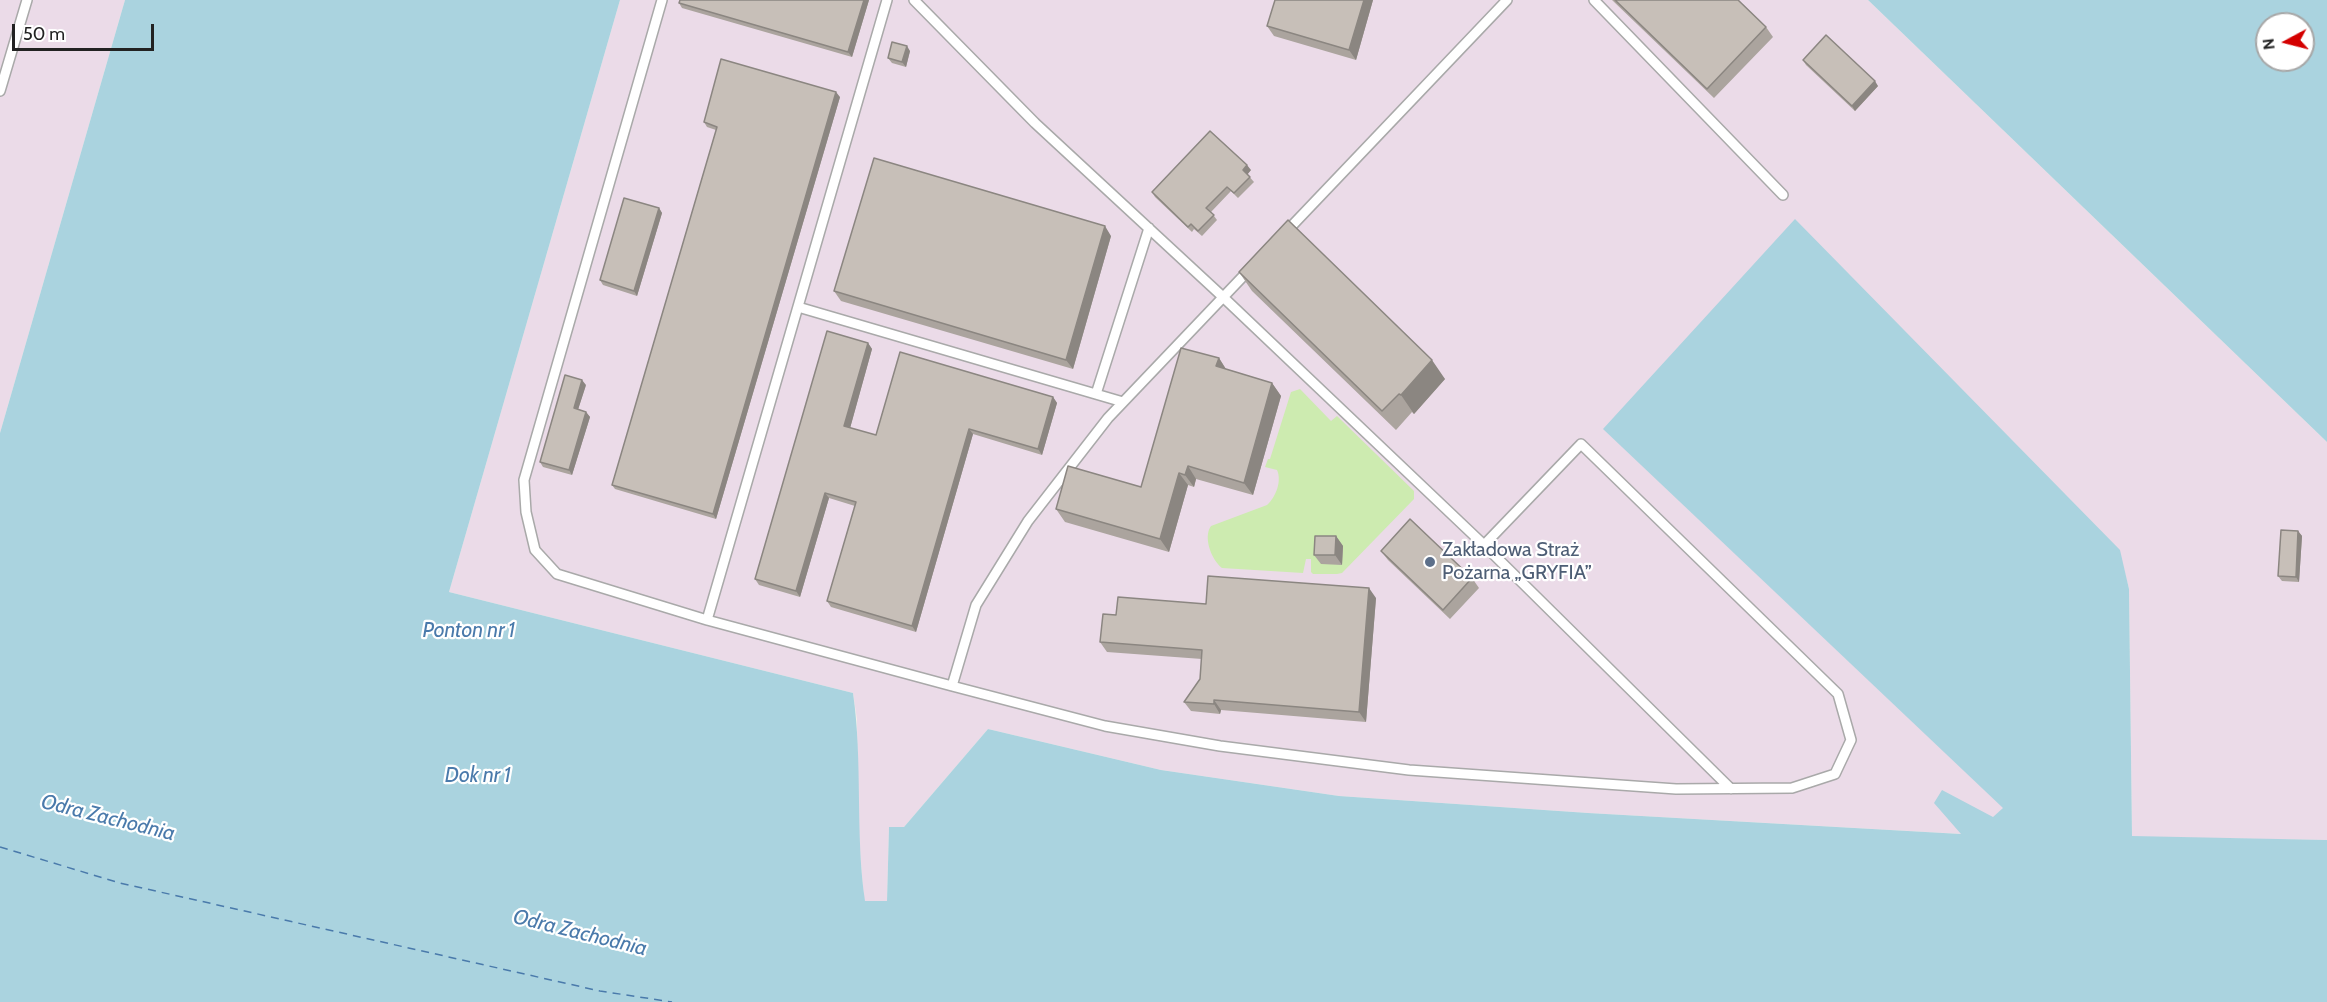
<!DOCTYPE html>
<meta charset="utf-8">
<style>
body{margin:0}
#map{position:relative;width:2327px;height:1002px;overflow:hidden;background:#f2efe9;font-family:Cabin,sans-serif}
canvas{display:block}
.north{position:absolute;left:2255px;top:12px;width:60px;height:60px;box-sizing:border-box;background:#fff;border:2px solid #a7a7a7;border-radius:50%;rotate:263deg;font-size:16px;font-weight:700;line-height:24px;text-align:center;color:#222}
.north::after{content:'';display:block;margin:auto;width:21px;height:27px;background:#d40000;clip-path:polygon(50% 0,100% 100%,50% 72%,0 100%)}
.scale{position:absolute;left:12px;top:24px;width:142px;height:27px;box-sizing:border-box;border:3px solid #222;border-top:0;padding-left:8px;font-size:18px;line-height:21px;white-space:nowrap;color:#222;-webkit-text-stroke:4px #fff;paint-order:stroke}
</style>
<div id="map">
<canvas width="2327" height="1002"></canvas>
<div class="north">N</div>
<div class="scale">50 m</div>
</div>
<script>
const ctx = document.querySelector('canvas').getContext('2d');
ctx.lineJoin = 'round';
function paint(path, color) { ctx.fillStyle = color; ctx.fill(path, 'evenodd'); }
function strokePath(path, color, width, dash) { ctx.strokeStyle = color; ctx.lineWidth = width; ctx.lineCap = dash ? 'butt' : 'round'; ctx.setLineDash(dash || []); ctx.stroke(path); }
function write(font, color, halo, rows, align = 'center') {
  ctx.font = font + ' Cabin,sans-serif'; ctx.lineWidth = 4.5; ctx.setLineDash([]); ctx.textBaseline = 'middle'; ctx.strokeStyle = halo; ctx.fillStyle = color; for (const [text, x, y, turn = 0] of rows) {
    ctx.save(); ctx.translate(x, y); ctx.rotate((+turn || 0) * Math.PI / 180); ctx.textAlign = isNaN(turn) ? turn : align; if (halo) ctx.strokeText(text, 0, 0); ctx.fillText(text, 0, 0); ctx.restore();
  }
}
const industrial = new Path2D(`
 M0 0H125L0 433Z
 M620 0H1868L2327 442V840L2132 837 2129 589 2119 550 1604 429 2004 808 1993 818 1962 834 1588 813 1339 796 1161 770 988 729 904 827H889L887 901H864L858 824 857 719 853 693 449 592Z`);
const grass = new Path2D(`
 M1300 389 1331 421 1337 416 1414 491V499L1342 573 1337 574H1313L1311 572V559H1306L1303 573 1222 568C1211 559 1203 537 1211 526L1267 505C1276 497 1282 481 1277 470L1265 467 1268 459H1270L1291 392Z`);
const water = new Path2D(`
 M125 0H620L449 592 853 693C863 762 855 832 865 901H887L889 827H904L988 729 1161 770 1339 796 1588 813 1961 834 1934 803 1942 790 1993 817 2003 808 1603 429 1795 219 2120 550 2129 589 2132 836 2327 840V1002H0V433Z
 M1868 0H2327V442ZM2267 24H2303V60H2267Z`);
const ferry = new Path2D(`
 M0 847 120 883 600 991 672 1002`);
const service = new Path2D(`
 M662 0 524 480 526 512 535 550 557 574 707 620 952 686
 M914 0 1035 123 1223 297 1484 545 1731 789
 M1594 0 1783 195
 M0 91 27 0
 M1285 233 1507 0
 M1250 269 1108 418 1028 521 976 605 952 686 1105 726 1220 746 1409 770 1676 789 1792 788 1835 774 1851 740 1838 694 1581 444 1484 545
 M798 307 1123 402
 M1096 394 1149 228
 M707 620 887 0`);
const wall = new Path2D(`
 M869 0 852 57 682 8 679 3Z
 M1275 0H1373L1356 60 1274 36 1267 26Z
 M1612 0H1738L1766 27 1773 37 1714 98Z
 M910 51 906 67 892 63 888 58Z
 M1803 60 1878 86 1855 111 1806 65Z
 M840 97 716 519 615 489 612 485 716 130 707 127 704 122Z
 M1251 170 1247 174 1254 182 1238 198 1231 191 1211 212 1217 220 1202 236 1194 229 1192 232 1155 197 1152 192Z
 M659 208 662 213 637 296 603 285 600 280Z
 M1111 236 1073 369 841 301 834 291Z
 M1239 272 1445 379 1414 414 1412 412 1396 430 1252 291Z
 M868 343 872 349 850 428 876 435 1053 397 1057 403 1042 455 973 434 916 632 831 607 827 601 855 506 829 498 800 597 759 585 755 579Z
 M1219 358 1226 369 1272 383 1281 396 1253 495 1196 479 1194 487 1188 485 1169 552 1065 522 1056 509 1141 487Z
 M586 385 578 409 586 412 590 417 572 475 543 467 540 462Z
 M2298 531 2302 536 2299 582 2282 581 2278 576Z
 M1336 536 1343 546 1342 565 1321 564 1314 555Z
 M1381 551 1472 578 1479 588 1450 619 1388 560Z
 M1376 598 1366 722 1221 710 1220 714 1191 711 1184 702 1200 679 1202 659 1107 652 1100 642 1116 615 1206 604Z`);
const shadedWall = new Path2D(`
 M864 0H869L852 57 848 52Z
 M1364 0H1373L1356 60 1349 50Z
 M907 46 910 51 906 67 902 62Z
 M1875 81 1878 86 1855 111 1852 106Z
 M836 92 840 97 716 519 713 514Z
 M1247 165 1251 170 1247 175 1243 170Z
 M659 208 662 213 637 296 634 291Z
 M1105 226 1111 236 1073 369 1066 360Z
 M868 343 872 349 849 432 844 426Z
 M1219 358 1227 371 1216 366Z
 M1432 360 1445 379 1414 414 1401 395Z
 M582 380 586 385 577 413 574 408Z
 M1272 383 1281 396 1253 495 1244 483Z
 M1053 397 1057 403 1042 455 1038 449Z
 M586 412 590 417 572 475 569 470Z
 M969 429 973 434 916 632 912 626Z
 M1188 466 1196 479 1194 487 1185 475Z
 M1179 473 1188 485 1169 552 1160 539Z
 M825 493 829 498 800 597 796 591Z
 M2298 531 2302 536 2299 582 2296 577Z
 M1336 536 1343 546 1342 565 1335 555Z
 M1369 588 1376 598 1366 722 1359 712Z
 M1214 700 1221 710 1220 714 1214 704Z`);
const building = new Path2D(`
 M680 0H864L848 52 679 3Z
 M1275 0H1364L1349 50 1267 26Z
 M1615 0H1738L1766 27 1707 89Z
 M1826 35 1875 81 1852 106 1803 60Z
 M892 42 907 46 902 62 888 58Z
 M721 59 836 92 713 514 612 485 717 127 704 122Z
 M1210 131 1247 165 1243 170 1250 177 1234 193 1227 187 1206 208 1214 215 1198 231 1191 224 1188 227 1152 192Z
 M874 158 1105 226 1066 360 834 291Z
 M624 198 659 208 634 291 600 280Z
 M1288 220 1432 360 1401 395 1399 394 1382 411 1239 272Z
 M827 331 868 343 844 426 876 435 900 352 1053 397 1038 449 969 429 912 626 827 601 856 502 825 493 796 591 755 579Z
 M1181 348 1219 358 1216 366 1272 383 1244 483 1188 466 1185 475 1179 473 1160 539 1056 509 1068 466 1141 487Z
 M565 375 582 380 574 408 586 412 569 470 540 462Z
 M1410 519 1472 578 1443 610 1381 551Z
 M2281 530 2298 531 2296 577 2278 576Z
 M1315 536H1336L1335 555H1314Z
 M1208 576 1369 588 1359 712 1214 700V704L1184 702 1200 679 1202 650 1100 642 1103 614 1116 615 1118 597 1206 604Z`);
const markers = [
 [1430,562,6,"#5c6f8a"]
];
const serviceNames = [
 ["Zakładowa Straż",1442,550],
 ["Pożarna „GRYFIA”",1442,573]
];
const waterNames = [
 ["Ponton nr 1",469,631],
 ["Dok nr 1",478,776],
 ["Odra Zachodnia",108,818,14],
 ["Odra Zachodnia",580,933,14]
];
paint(industrial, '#ebdbe8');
paint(grass, '#cdebb0');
paint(water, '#aad3df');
strokePath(ferry, '#4a7aab', 1.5, [8, 6]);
strokePath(service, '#a9a9a9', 12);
strokePath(service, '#fff', 9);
paint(wall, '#aba49e');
paint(shadedWall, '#8b8681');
paint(building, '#c7bfb8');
strokePath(building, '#8b8681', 1.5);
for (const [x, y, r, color] of markers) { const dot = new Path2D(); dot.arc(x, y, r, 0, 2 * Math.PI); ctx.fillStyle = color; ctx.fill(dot); strokePath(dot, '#fff', 2); }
write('20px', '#4e5e75', '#fff', serviceNames, 'left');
write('italic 21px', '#4a7aab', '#fff', waterNames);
</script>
